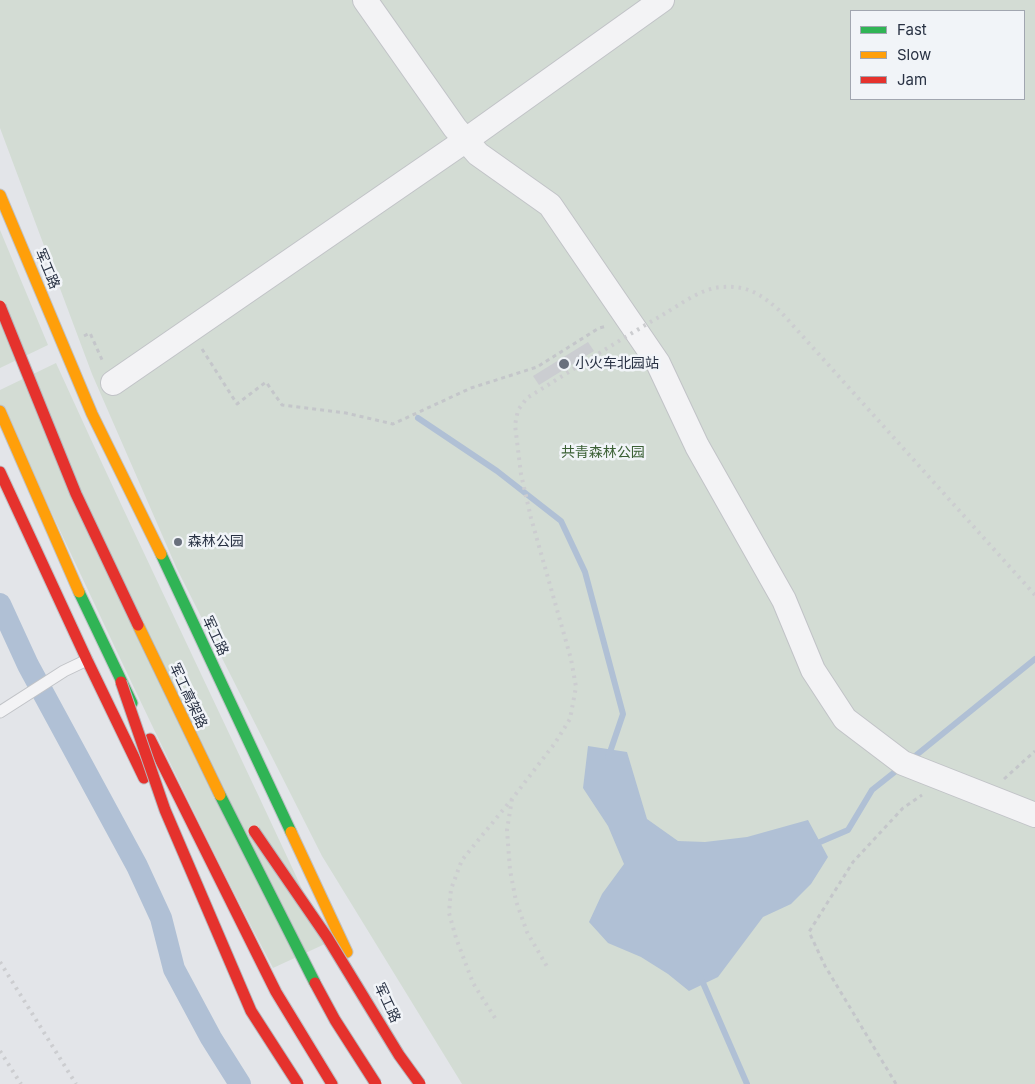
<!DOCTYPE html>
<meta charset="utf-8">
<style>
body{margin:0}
#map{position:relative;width:1035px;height:1084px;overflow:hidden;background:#e3e5e9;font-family:Inter,sans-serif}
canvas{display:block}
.legend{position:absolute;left:850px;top:10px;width:175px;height:90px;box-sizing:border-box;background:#f1f4f8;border:1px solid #a1a6b0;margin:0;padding:6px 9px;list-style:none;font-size:15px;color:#283143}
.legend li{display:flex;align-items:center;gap:10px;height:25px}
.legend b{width:25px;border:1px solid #a1a6b0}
</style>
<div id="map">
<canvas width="1035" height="1084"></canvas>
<ul class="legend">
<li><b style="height:6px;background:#30b455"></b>Fast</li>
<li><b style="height:6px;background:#ff9f0a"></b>Slow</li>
<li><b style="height:6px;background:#e5322d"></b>Jam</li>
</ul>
</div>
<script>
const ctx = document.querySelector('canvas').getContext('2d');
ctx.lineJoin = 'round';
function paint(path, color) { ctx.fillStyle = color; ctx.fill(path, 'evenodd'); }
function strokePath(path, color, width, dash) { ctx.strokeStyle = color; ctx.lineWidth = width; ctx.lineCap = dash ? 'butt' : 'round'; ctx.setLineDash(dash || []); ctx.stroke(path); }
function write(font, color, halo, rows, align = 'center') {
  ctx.font = font + ' Inter,"Noto Sans SC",sans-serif'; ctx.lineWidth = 5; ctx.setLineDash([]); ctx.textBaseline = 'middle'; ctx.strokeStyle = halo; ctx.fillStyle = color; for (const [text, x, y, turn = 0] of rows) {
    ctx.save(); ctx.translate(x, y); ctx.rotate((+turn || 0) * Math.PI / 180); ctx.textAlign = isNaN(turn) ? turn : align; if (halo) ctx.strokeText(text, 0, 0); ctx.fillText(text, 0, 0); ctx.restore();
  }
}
const green = new Path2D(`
 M0 0H1035V1084H462L322 856 177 569 92 374 0 128ZM851 11H1024V99H851Z
 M0 230 48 345 0 368Z
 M56 363C144 557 238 749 327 943L273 968C176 783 90 592 0 404V390Z`);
const water = new Path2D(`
 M588 746 627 752 647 819 678 841 705 842 747 837 808 820 828 857 811 884 791 904 763 917 718 977 689 991 668 974 641 957 608 943 589 922 602 894 624 864 608 826 583 788Z`);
const stream = new Path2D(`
 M418 418 497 471 561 521 585 572 623 714 608 758
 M909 761 1035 659
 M813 845 848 830 872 790 901 767
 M700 976 747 1084`);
const canal = new Path2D(`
 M0 604 28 665 137 866 161 918 174 969 211 1038 240 1084`);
const building = new Path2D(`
 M588 342 594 351 539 385 533 376Z`);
const path = new Path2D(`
 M84 336 90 333 103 362
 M202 349 237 404 266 382 282 405 346 413 393 424 471 388 537 367 599 328 607 326
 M1004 779 1035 751
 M896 1084 825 966 809 932 853 862 903 808 922 795`);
const lane = new Path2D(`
 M0 712 64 671 87 660`);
const street = new Path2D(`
 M365 0 455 128 478 154 550 205 658 363 697 446 784 600 813 670 845 719 903 763 1035 815
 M113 383 466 140 662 0`);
const fast = new Path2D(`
 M161 554 291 832
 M79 592 132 703`);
const slow = new Path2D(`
 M0 195 92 414 161 554
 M0 411 79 592
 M291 832 347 952`);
const jam = new Path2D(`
 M0 472 87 660 144 778
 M150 739 276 992 332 1084`);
const rail = new Path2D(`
 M512 799 507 830 510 870 516 901 527 932 549 970
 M0 962 76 1084
 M495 1018 473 983 456 938 449 913 451 889 462 860 512 799 555 743 570 719 576 687 571 659 531 518 521 474 515 425 518 410 527 398C572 370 618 341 664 314 681 304 702 288 722 287 748 285 762 295 780 311L1035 595
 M0 1051 21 1084`);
const fastBridge = new Path2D(`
 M220 795 315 983`);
const slowBridge = new Path2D(`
 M138 625 220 795`);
const jamBridge = new Path2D(`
 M0 306 76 494 138 625
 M121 682 165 810 251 1011 298 1084
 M254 831 327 937 399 1055 420 1084
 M315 983 335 1020 376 1084`);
const markers = [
 [564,364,6,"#69707d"],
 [178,542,5,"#69707d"]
];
const streetNames = [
 ["军工路",47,269,67],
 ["军工路",215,636,65],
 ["军工高架路",188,696,65],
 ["军工路",387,1003,65]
];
const poiNames = [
 ["小火车北园站",575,364],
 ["森林公园",188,542]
];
const parkNames = [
 ["共青森林公园",603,453]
];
paint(green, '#d3dcd4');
paint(water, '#b0c0d5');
strokePath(stream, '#b0c0d5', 6);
strokePath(canal, '#b0c0d5', 22);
paint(building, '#cbcdd1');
strokePath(lane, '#c1c3c7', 13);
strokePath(street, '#c1c3c7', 26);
strokePath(fast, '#bfc2c7', 13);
strokePath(slow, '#bfc2c7', 13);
strokePath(jam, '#bfc2c7', 13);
strokePath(path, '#c4c6ca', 3, [4, 4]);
strokePath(lane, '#f3f3f5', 11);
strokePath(street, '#f3f3f5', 24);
strokePath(fast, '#30b455', 11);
strokePath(slow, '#ff9f0a', 11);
strokePath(jam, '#e5322d', 11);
strokePath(rail, '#cccdd0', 4, [2.5, 5]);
strokePath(fastBridge, '#b5b8be', 13, []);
strokePath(slowBridge, '#b5b8be', 13, []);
strokePath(jamBridge, '#b5b8be', 13, []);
strokePath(fastBridge, '#30b455', 11);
strokePath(slowBridge, '#ff9f0a', 11);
strokePath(jamBridge, '#e5322d', 11);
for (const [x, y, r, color] of markers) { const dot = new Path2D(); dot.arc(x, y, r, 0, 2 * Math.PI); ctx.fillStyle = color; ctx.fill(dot); strokePath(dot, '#f1f4f8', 2); }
write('14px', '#283143', '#f1f4f8', streetNames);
write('14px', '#283143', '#f1f4f8', poiNames, 'left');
write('14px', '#3b6035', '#f1f4f8', parkNames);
</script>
